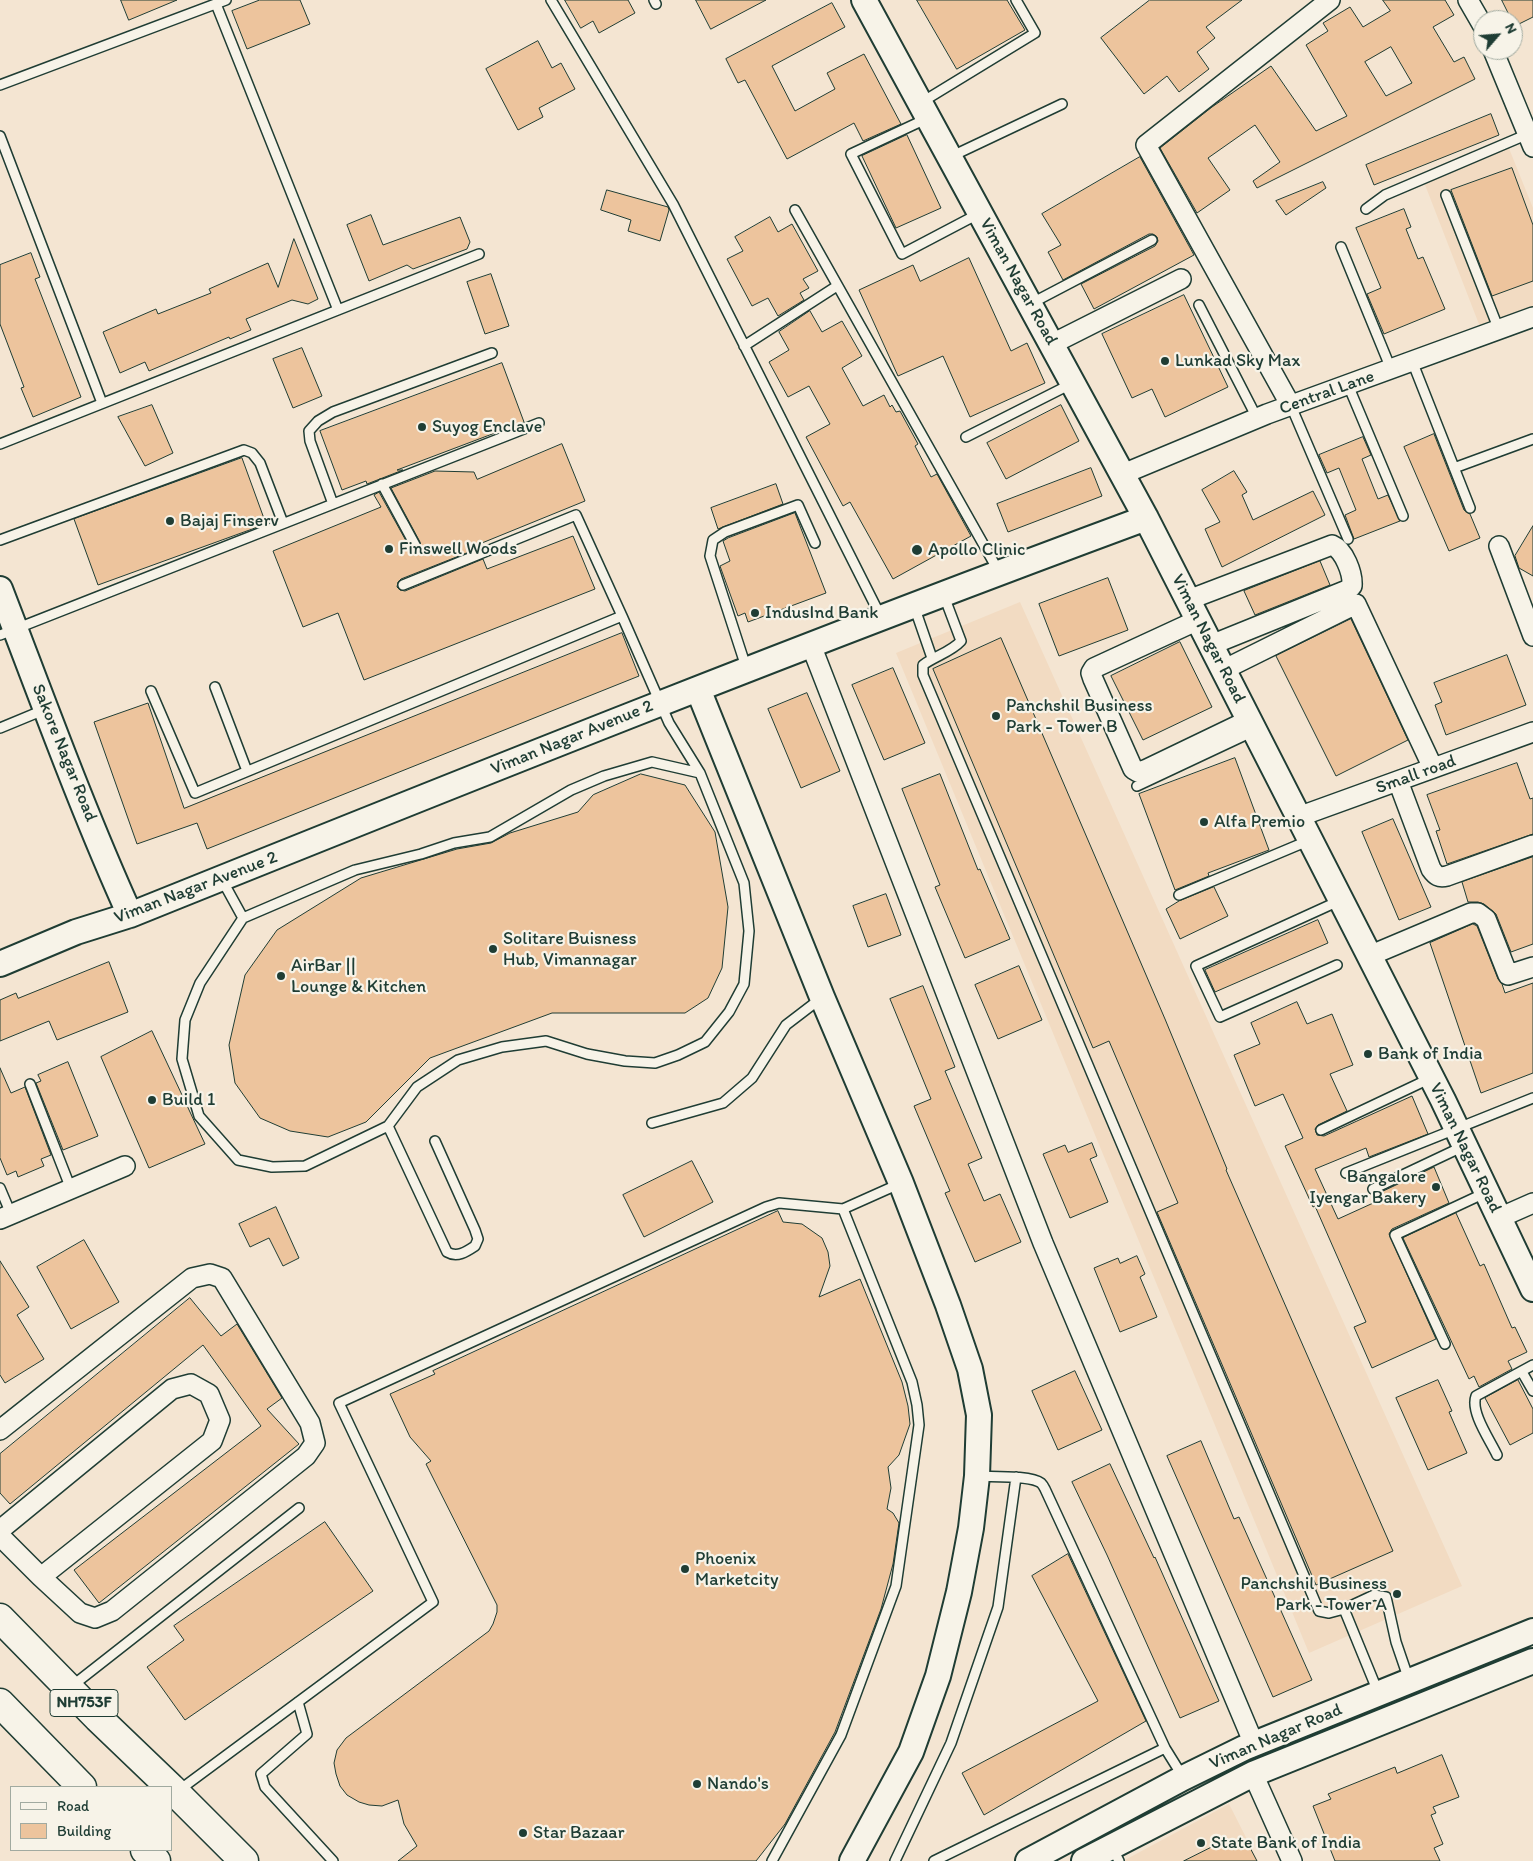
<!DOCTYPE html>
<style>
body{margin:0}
#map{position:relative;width:1533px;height:1861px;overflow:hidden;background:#f4e5d2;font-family:Itim,sans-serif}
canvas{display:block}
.legend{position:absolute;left:10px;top:1786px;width:162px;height:65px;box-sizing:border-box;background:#f7f3e8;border:1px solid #a1aaa0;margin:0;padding:6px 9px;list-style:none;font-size:15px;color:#1f3d34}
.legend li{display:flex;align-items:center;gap:10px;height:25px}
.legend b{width:25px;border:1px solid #a1aaa0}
.north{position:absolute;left:1473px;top:10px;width:50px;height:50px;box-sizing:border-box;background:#f7f3e8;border:1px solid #a1aaa0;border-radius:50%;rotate:63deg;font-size:14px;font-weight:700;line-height:20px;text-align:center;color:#1f3d34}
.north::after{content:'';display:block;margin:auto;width:18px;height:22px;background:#1f3d34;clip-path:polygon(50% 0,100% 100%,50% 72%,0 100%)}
</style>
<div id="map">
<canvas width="1533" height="1861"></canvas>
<ul class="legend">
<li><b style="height:6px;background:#f7f3e8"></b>Road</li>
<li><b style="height:14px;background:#edc49d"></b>Building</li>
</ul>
<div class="north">N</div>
</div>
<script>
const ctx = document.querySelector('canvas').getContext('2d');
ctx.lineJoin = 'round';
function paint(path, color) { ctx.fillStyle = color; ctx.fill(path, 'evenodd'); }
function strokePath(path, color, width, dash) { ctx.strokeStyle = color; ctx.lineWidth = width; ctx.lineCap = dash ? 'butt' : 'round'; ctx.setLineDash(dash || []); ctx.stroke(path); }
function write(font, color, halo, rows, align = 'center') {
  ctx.font = font + ' Itim,sans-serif'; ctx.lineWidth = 4.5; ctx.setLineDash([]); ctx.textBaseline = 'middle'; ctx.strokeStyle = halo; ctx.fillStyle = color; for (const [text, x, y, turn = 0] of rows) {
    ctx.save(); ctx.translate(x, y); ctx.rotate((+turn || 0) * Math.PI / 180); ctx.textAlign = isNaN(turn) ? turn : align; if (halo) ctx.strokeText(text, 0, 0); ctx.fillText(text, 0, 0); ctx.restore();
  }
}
const built = new Path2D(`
 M1506 141 1533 208V312L1482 332 1422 177Z
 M1020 602 1462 1586 1309 1653 896 653Z
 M1229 1804 1258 1861H1123Z`);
const building = new Path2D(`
 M121 0H177L129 20Z
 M260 0H300L310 24 247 49 232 11Z
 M565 0H628L635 13 599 33 593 21 581 28Z
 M696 0H766L711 29Z
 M917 0H1007L1025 30 957 69Z
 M1150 0H1242L1206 27 1215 38 1197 52 1209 69 1179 92 1167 76 1144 94 1101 38Z
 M1383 0H1445L1454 15 1433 27 1454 62 1464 57 1475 79 1257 188 1253 181 1280 162 1255 125 1208 158 1230 190 1197 213 1160 148 1212 107 1271 66 1316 131 1347 116 1306 45 1328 31 1323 23 1350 7 1363 27 1390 11ZM1391 47 1412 83 1386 96 1365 62Z
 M1502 0H1533V17L1515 26Z
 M832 3 845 27 772 66 795 111 835 89 827 73 864 54 901 124 863 141 854 123 787 159 745 80 738 83 726 59Z
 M538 41 552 68 561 63 575 89 539 108 543 117 518 130 486 69Z
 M1491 114 1499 135 1374 185 1366 165Z
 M907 135 941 208 896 228 862 156Z
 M1140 157 1194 255 1094 309 1081 284 1155 246 1158 241 1157 237 1153 234H1149L1063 280 1048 252 1061 245 1042 214Z
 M1512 168 1533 225V281L1492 296 1451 190Z
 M1323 182 1326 188 1286 215 1276 201Z
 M607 190 668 207 669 210 660 241 628 231 631 220 601 210Z
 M1404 209 1411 227 1406 229 1418 259 1423 257 1445 309 1384 334 1367 294 1381 288 1356 228Z
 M371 215 383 245 460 217 470 242 467 249 413 269 407 265 369 281 347 225Z
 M770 217 778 232 792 224 818 271 803 279 809 288 800 293 804 300 778 316 768 298 752 306 727 259 743 251 735 237Z
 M294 239 318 299 308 304 292 300 246 319 251 330 230 339 229 337 149 371 145 362 120 373 103 332 156 309 158 314 211 293 209 289 268 263 278 287Z
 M31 253 40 277 35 279 81 397 33 417 21 388 24 387 0 324V265Z
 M969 258 1011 351 1027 343 1045 383 970 417 943 356 898 376 859 290 913 265 920 281Z
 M491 274 509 326 485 334 467 282Z
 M1184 295 1228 387 1165 417 1152 389 1132 398 1102 334Z
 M810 311 822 332 842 321 862 356 842 368 863 406 884 395 890 407 892 405 896 412 900 411 918 444 915 446 931 477 937 474 971 536 893 579 850 502 843 506 806 437 830 424 809 386 788 397 769 362 789 350 779 332Z
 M302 348 322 396 293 408 273 359Z
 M502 363 524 422 397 470H403L367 484 366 481 342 490 320 431Z
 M152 405 173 453 145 466 118 417Z
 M1061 405 1079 441 1006 479 987 443Z
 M1434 434 1464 510 1470 514 1480 538 1449 551 1404 447Z
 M1363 437 1371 455 1362 459 1378 499 1388 495 1400 521 1354 539 1345 515 1356 510 1339 468 1327 473 1319 455Z
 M562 444 585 501 477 545 479 548 401 579 398 582 397 587 400 590 405 591 483 559 487 569 573 536 595 589 364 680 338 613 303 627 273 551 381 507 374 495 379 492 410 548 412 551H418L421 548 420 542 391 488 435 471 474 472 477 479Z
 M242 458 266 524 98 585 74 519Z
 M1091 468 1102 496 1008 532 997 504Z
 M1234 471 1247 492 1242 495 1253 520 1313 491 1325 515 1222 567 1205 529 1220 522 1202 490Z
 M776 484 783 504 718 529 711 508Z
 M795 513 826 593 748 622 745 613 738 616 720 566 730 561 723 541 728 538Z
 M1533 526V576L1519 568 1515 556Z
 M1320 561 1330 585 1255 615 1244 591Z
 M1108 578 1128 630 1059 656 1039 604Z
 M1351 619 1408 740 1336 776 1276 656Z
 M622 633 639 676 207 849 197 823 137 844 94 722 148 703 184 808Z
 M1001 638 1165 1019 1227 1169 1226 1170 1393 1551 1316 1585 1157 1212 1178 1203 1109 1041 1093 1048 933 669Z
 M1180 642 1212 707 1143 740 1111 676Z
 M1507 655 1526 705 1446 735 1435 705 1442 702 1434 683Z
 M893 668 925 743 884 760 852 685Z
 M807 693 840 771 801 788 768 709Z
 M1235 758 1269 850 1208 873 1209 876 1175 890 1139 794Z
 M1517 763 1530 799 1533 798V834L1447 864 1436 831 1440 830 1427 795Z
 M641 774 685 785 715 832 728 907 722 968 708 998 685 1013H552L430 1058 366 1122 328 1137 290 1131 260 1118 235 1083 229 1045 245 975 277 930 361 878 457 849 491 843 510 833 578 812 593 795Z
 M940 774 978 870 980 869 1010 939 965 958 935 887 940 885 902 789Z
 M1393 819 1431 907 1399 920 1362 832Z
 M1533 857V944L1511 952 1496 914 1484 904 1478 902H1468L1462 882Z
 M1214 887 1228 916 1180 939 1166 909 1179 901Z
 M886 894 901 935 868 947 853 906Z
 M1318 920 1328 943 1215 992 1205 970Z
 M1473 924 1477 926 1498 979 1502 984 1505 993 1533 983V1073L1481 1093 1430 943Z
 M109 962 128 1012 57 1040 49 1021 0 1041V1000L16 993 18 998Z
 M1019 966 1042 1020 998 1039 975 985Z
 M923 986 955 1067 945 1071 982 1158 968 1164 984 1201 1000 1194 1021 1242 975 1262 945 1193 950 1191 914 1106 931 1099 890 999Z
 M1297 1002 1307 1024 1332 1014 1353 1065 1330 1074 1347 1111 1318 1125 1315 1129 1317 1135 1324 1136 1412 1096 1428 1134 1369 1157 1366 1148 1315 1169 1338 1219 1382 1199 1379 1193 1434 1167 1449 1203 1392 1229 1389 1234 1436 1339 1372 1368 1354 1327 1366 1322 1315 1206 1313 1207 1285 1146 1303 1138 1283 1094 1255 1106 1234 1055 1260 1044 1251 1023Z
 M152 1031 205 1144 149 1168 101 1057Z
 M68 1062 98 1136 63 1150 36 1083 41 1081 38 1075Z
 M0 1068 11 1093 25 1087 51 1155 41 1159 44 1166 18 1177 16 1171 7 1175 0 1158Z
 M1092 1143 1097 1156 1090 1159 1108 1202 1070 1218 1043 1154 1065 1145 1068 1152Z
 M692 1161 713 1202 644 1237 623 1195Z
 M276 1207 299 1258 283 1266 269 1238 250 1247 239 1224Z
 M778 1211 783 1222 802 1224 822 1238 828 1252 830 1266 819 1297 860 1279 902 1382 908 1406 910 1424 899 1455 888 1467 891 1488 887 1509 893 1513 899 1523 893 1564 881 1609 835 1732 785 1824 756 1861H398L417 1846 404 1824 398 1800 382 1806 369 1805 359 1802 347 1795 340 1786 336 1774 334 1763 337 1750 346 1738 489 1631 493 1624 497 1612V1605L426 1464 431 1461 410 1437 390 1394 435 1374 433 1371Z
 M1456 1213 1480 1266 1484 1264 1512 1328 1515 1327 1527 1352 1508 1361 1512 1369 1479 1387 1474 1376 1469 1379 1403 1238Z
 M84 1240 119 1302 71 1329 37 1267Z
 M1137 1256 1145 1274 1140 1277 1157 1317 1120 1332 1094 1268 1118 1258 1120 1263Z
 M0 1261 29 1307 17 1315 44 1359 5 1383 0 1375Z
 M190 1298 221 1336 237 1324 282 1398 267 1409 299 1444 99 1603 74 1570 261 1426 203 1345 10 1504 0 1493V1454Z
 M1075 1371 1102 1430 1058 1450 1032 1391Z
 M1438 1380 1452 1411 1449 1412 1467 1453 1428 1470 1396 1398Z
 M1518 1380 1533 1409V1433L1510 1445 1485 1398Z
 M1201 1441 1234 1519 1239 1517 1312 1680 1273 1697 1167 1456Z
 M1110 1464 1154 1558 1155 1557 1219 1701 1180 1718 1107 1555 1072 1482Z
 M325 1522 373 1591 185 1720 147 1667 184 1640 174 1626Z
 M1068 1554 1146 1721 984 1815 962 1773 1098 1701 1032 1576Z
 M1442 1755 1459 1797 1433 1807 1436 1813 1431 1815 1443 1844 1434 1848 1440 1861H1335L1313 1806 1331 1799 1328 1794 1395 1767 1397 1773Z
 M1226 1840 1247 1842 1257 1861H1184Z`);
const service = new Path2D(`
 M551 0 673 204 881 617
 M654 0 656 4
 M216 4 338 310
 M0 85 226 0
 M922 102 1035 33 1016 0
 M928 118 851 154 902 254 980 213
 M0 136 102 403
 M950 157 1062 104
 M1446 195 1499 330
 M1366 209 1385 195 1528 134
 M795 210 999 572
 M1341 247 1391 369
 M1030 304 1152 240
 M1199 305 1257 418
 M744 346 837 286
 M1412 361 1470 508
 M1348 385 1403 516
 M1291 406 1348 539
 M966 437 1073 383
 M0 444 479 254
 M1454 468 1533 439
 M382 484 415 545
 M333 504 310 441 309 431 318 421 333 412 492 353
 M0 540 244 450 252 453 260 463 283 523
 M403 585 576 515 622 616
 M944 596 961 641C951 652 935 656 923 665V675L1319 1611 1329 1613 1344 1609 1374 1595 1386 1597 1396 1642 1409 1680
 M914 606 932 658
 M0 635 539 423
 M747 670 710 556 713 540 725 532 798 505 815 543
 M215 687 247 771
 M151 691 195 793 622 616 669 723 700 773 744 883 749 931 744 984 729 1012 705 1042 678 1055 655 1063 625 1061 587 1054 546 1041 502 1047 458 1060 417 1087 388 1126 305 1166 272 1167 238 1160 199 1116 182 1059 185 1020 200 983 243 918 221 878
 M0 728 46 709
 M1137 786 1254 731
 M1179 895 1310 840
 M243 918 355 870 421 854 454 843 490 837 571 790 604 776 652 762 700 773
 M1337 965 1220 1017 1196 966 1341 900
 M30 1084 71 1189
 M652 1123 723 1103 752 1078 786 1025 820 999
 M388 1126 447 1252C457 1258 466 1252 475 1246L478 1239 475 1230 435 1141
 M1321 1130 1431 1078
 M1346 1173 1533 1098
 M0 1188 11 1214
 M1373 1189 1464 1146
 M1445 1344 1395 1235 1487 1192
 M1522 1372 1533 1391
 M1497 1455C1490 1440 1470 1412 1476 1396L1533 1365
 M1344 1609 1378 1692
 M72 1686 299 1508
 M298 1702 307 1734 261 1774 265 1787 333 1861
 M1165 1748 1183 1777
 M178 1791 433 1602 339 1403 766 1207 779 1203 843 1209 899 1184
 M1112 1847 1119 1861
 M772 1861 841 1735 896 1586 919 1425 917 1405 912 1382 843 1209
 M895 1861 951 1743 998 1607 1016 1477
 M934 1861 1165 1748 1045 1489C1044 1487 1043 1485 1041 1483 1031 1475 990 1477 977 1476`);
const minor = new Path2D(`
 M1468 0 1483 26
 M1493 50 1533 147
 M1052 344 1181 279
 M1291 406 1146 145 1330 0
 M1123 474 1267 414 1533 317
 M1499 546 1533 636
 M1188 600 1332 545C1344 550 1353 573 1352 586L1347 590 1211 645
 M1198 620 1094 668 1091 673 1093 679 1133 769 1138 772 1145 770 1249 720
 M811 645 1043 1243 1254 1744
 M1223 670 1356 604 1433 768
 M1398 781 1431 869C1436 876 1439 878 1447 876L1533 845
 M1298 817 1533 732
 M1369 956 1471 913H1478L1486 919 1508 975 1533 967
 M1499 1218 1533 1203
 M0 1219 125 1166
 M0 1430 192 1278 210 1274 222 1278 310 1423 315 1443 306 1456 112 1611 95 1618 80 1613 41 1577 212 1441 220 1420 209 1394 191 1384 172 1389 0 1530
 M0 1536 41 1577
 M1253 1774 1292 1861`);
const tertiary = new Path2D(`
 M864 0 1146 518 1443 1100 1533 1289
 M0 589C42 698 82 809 130 915
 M698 689 822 997 901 1183 948 1305 970 1369 979 1415 977 1476 971 1528 959 1592 938 1676 911 1752 852 1861
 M0 964 76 932 130 915C468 779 805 644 1146 518
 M1028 1861 1183 1778 1244 1748 1533 1631
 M1084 1861 1253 1774 1533 1661`);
const trunk = new Path2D(`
 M0 1618 98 1718 170 1787
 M0 1703 82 1787
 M171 1788 244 1861
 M145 1850 156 1861`);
const markers = [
 [1165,361,5,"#1f3d34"],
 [422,427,5,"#1f3d34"],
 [170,521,5,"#1f3d34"],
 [389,549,5,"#1f3d34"],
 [917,550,6,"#1f3d34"],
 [755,613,5,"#1f3d34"],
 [996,716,5,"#1f3d34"],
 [1204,822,5,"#1f3d34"],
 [493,949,5,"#1f3d34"],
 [281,976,5,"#1f3d34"],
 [1368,1054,5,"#1f3d34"],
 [152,1100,5,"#1f3d34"],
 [1436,1187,5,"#1f3d34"],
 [685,1569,5,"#1f3d34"],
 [1397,1594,5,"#1f3d34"],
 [697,1784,5,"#1f3d34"],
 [523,1833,5,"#1f3d34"],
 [1201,1843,5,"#1f3d34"]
];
const shields = [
 [84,1703,68]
];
const shieldNames = [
 ["NH753F",84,1703]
];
const streetNames = [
 ["Viman Nagar Road",1018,282,61],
 ["Central Lane",1327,393,-20],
 ["Viman Nagar Road",1208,639,63],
 ["Viman Nagar Avenue 2",572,738,-22],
 ["Sakore Nagar Road",64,753,68],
 ["Small road",1416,775,-20],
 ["Viman Nagar Avenue 2",196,888,-21],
 ["Viman Nagar Road",1465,1148,64],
 ["Viman Nagar Road",1276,1737,-23]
];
const poiNames = [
 ["Lunkad Sky Max",1175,361],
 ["Suyog Enclave",432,427],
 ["Bajaj Finserv",180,521],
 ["Finswell Woods",399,549],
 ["Apollo Clinic",928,550],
 ["IndusInd Bank",765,613],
 ["Panchshil Business",1006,706],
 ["Park - Tower B",1006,727],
 ["Alfa Premio",1214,822],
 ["Solitare Buisness",503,939],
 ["Hub, Vimannagar",503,960],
 ["AirBar ||",291,966],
 ["Lounge & Kitchen",291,987],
 ["Bank of India",1378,1054],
 ["Build 1",162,1100],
 ["Bangalore",1426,1177,"right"],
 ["Iyengar Bakery",1426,1198,"right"],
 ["Phoenix",695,1559],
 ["Marketcity",695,1580],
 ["Panchshil Business",1387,1584,"right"],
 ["Park - Tower A",1387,1605,"right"],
 ["Nando's",707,1784],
 ["Star Bazaar",533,1833],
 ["State Bank of India",1211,1843]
];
paint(built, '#f2dbc2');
paint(building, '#edc49d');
strokePath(building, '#1f3d34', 1);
strokePath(service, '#1f3d34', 12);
strokePath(minor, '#1f3d34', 22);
strokePath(tertiary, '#1f3d34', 28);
strokePath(trunk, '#1f3d34', 31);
strokePath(service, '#f7f3e8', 9);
strokePath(minor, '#f7f3e8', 19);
strokePath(tertiary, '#f7f3e8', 24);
strokePath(trunk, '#f7f3e8', 28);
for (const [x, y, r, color] of markers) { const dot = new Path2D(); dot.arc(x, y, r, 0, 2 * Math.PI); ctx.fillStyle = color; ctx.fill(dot); strokePath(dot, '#f7f3e8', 2); }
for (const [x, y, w] of shields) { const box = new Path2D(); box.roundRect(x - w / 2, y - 13.5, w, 27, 4); ctx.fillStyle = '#f7f3e8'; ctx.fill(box); strokePath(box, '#1f3d34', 1); }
write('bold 16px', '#1f3d34', null, shieldNames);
write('18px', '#1f3d34', '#f7f3e8', streetNames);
write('18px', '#1f3d34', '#f7f3e8', poiNames, 'left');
</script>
